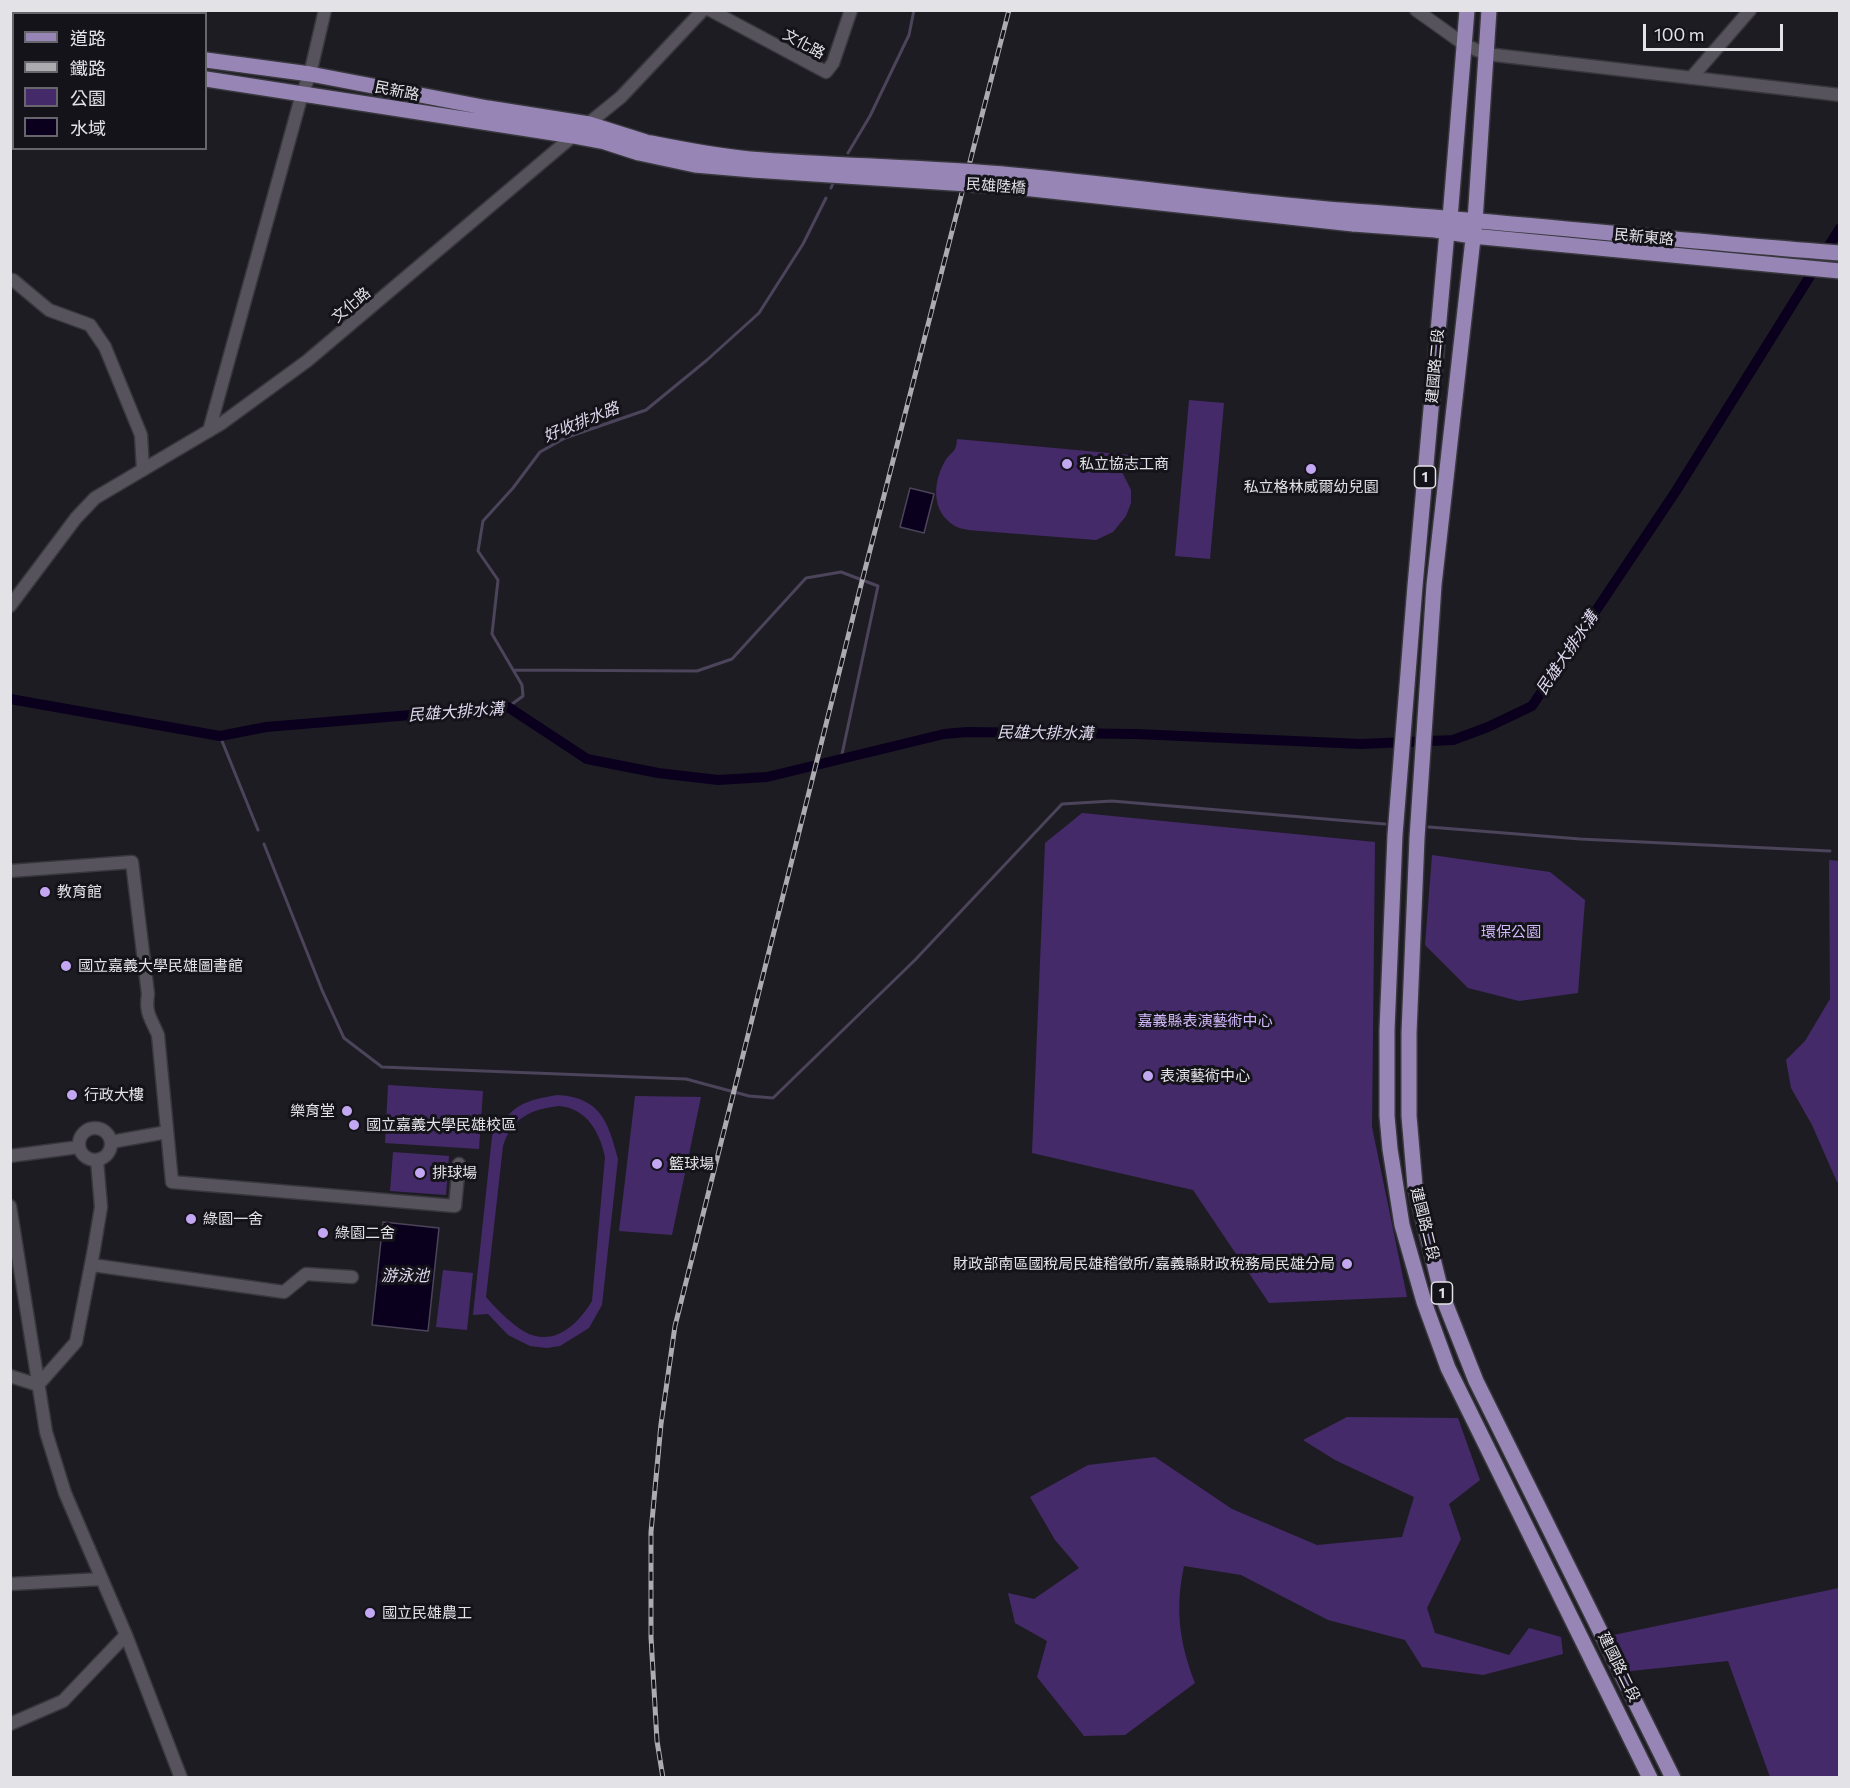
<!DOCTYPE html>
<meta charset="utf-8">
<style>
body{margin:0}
#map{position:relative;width:1850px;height:1788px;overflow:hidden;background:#1e1c23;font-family:Commissioner,"Noto Sans TC",sans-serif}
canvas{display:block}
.frame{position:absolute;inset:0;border:12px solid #e3e2e7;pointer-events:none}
.legend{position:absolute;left:12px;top:12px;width:195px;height:138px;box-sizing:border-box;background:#15131a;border:2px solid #67666c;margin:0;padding:8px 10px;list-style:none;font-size:18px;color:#e3e2e7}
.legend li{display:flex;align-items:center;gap:12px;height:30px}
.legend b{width:30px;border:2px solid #67666c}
.scale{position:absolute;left:1643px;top:24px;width:140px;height:27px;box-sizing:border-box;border:3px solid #e3e2e7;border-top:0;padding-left:8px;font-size:18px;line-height:21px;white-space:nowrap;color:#e3e2e7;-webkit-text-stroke:4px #15131a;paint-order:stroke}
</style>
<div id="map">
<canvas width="1850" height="1788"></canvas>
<div class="frame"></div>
<ul class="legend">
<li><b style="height:8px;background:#9786b5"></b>道路</li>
<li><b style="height:8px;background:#acabb0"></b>鐵路</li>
<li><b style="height:16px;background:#452a69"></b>公園</li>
<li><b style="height:16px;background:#0a001d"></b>水域</li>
</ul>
<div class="scale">100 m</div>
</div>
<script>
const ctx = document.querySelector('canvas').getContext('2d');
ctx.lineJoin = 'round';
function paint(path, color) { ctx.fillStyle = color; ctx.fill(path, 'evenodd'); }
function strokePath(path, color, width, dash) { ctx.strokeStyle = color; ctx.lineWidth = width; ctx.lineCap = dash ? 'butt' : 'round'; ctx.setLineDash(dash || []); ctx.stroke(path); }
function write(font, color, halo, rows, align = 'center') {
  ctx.font = font + ' Commissioner,"Noto Sans TC",sans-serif'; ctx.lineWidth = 6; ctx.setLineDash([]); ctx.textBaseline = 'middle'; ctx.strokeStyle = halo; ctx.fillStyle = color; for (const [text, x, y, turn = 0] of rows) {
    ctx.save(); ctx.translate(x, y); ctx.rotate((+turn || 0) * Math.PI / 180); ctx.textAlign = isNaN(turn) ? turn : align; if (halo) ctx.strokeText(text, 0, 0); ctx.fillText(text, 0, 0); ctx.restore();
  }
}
const green = new Path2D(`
 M1189 400 1224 403 1210 559 1175 556Z
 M957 439 1141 456V467L1119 466 1131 490V503L1126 516 1113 532 1096 540 968 530C964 529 958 528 955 526 931 512 933 483 944 463 950 451 956 455 957 439Z
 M1082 813 1375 842 1372 1127 1407 1297 1269 1303 1193 1190 1032 1153 1045 843Z
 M1432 855 1550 872 1585 900 1578 993 1519 1001 1468 988 1425 945Z
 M1829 860 1840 861V1182H1837L1812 1125 1791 1088 1786 1060 1805 1041 1830 999Z
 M388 1085 483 1091 479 1149 385 1143Z
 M558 1095C601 1098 608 1122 618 1159L602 1305 589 1328 560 1346 547 1348 530 1346 508 1335 488 1314 473 1315 494 1118 505 1120C516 1102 538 1098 558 1095ZM559 1106C587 1108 600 1133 605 1157L592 1301C580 1321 559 1344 532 1335 517 1330 496 1309 486 1297L503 1146C512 1118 531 1109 559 1106Z
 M635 1096 701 1097 672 1235 619 1231Z
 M393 1152 449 1156 446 1195 390 1191Z
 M443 1270 473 1273 467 1330 436 1327Z
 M1347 1417 1458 1418 1480 1480 1449 1504 1461 1539 1427 1608 1435 1633 1509 1655 1529 1628 1561 1637 1563 1654 1483 1675 1422 1667 1405 1640 1328 1620 1241 1575 1184 1566C1175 1608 1179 1642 1195 1683L1125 1735 1084 1736 1037 1677 1047 1641 1015 1623 1008 1593 1034 1599 1079 1568 1055 1540 1030 1497 1088 1465 1155 1457 1232 1509 1317 1545 1402 1537 1414 1497 1335 1460 1303 1440Z
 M1839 1588V1777H1770L1728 1661 1621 1672 1604 1637Z`);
const water = new Path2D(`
 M910 488 934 494 924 533 900 527Z
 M383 1222 439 1228 428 1331 372 1325Z`);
const stream = new Path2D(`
 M848 153 870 116 909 35 914 10
 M831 188 834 181
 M513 670 697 671 732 659 806 578 841 572 878 586 841 759
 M508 707 523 696 522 685 492 634 498 580 478 551 483 521 513 488 540 452 565 438 646 410 707 360 759 313 803 244 826 198
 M220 736 258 830
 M1429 827 1580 839 1830 851
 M264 844 322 990 344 1038 382 1067 686 1079 749 1096 773 1098 915 960 1062 804 1112 801 1385 824`);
const canal = new Path2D(`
 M10 699 220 736 266 727 508 707 587 759 658 773 718 780 767 777 944 734 967 732 1137 734 1361 744 1453 740 1488 727 1532 706 1676 491 1840 228`);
const minor = new Path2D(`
 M710 10 826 72 833 63 851 10
 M1416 10 1465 45 1486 54 1840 95
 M18 14V10
 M1691 78 1750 10
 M13 280 49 310 90 325 105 347 141 435 143 470
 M209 431 302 94 310 74 325 10
 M10 606 76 518 95 498 222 423 307 361 573 136 621 97 703 10
 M10 871 132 862 148 994C145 1014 151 1018 158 1035L172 1182 455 1206 459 1164
 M79 1144a16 16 0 1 1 32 0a16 16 0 1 1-32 0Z
 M111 1142 167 1132
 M10 1156 79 1147
 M10 1206 46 1432 65 1493 126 1635 181 1778
 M92 1265 284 1292 306 1274 352 1277
 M10 1376 38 1385 76 1342 94 1249 101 1207 97 1160
 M10 1584 102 1579
 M10 1724 63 1701 126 1635`);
const major = new Path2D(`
 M1467 10 1450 218 1447 232 1415 586 1395 835 1387 1030V1116L1390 1149 1402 1225 1424 1302 1448 1368 1650 1778
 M1489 10 1475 221 1434 585 1417 838 1409 1033V1116L1415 1186 1442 1295 1476 1381 1673 1778
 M10 32H14
 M10 49 14 50
 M206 60 310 74 488 108 589 124 646 142
 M206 79 573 136 605 142 639 153
 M1353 211C1515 222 1677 241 1840 253
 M1353 224 1435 230 1472 236 1840 271`);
const rail = new Path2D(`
 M663 1778 657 1741 651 1637V1532L661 1424 675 1326 860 589 1009 10`);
const majorBridge = new Path2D(`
 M646 142C681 149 715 156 750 159 838 166 926 167 1013 175 1127 185 1239 203 1353 211
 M639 153 695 165 753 170 1014 187 1353 224`);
const markers = [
 [1067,464,6,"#c3a7f2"],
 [1311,469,6,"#c3a7f2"],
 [45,892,6,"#c3a7f2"],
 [66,966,6,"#c3a7f2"],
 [1148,1076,6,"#c3a7f2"],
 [72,1095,6,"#c3a7f2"],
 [347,1111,6,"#c3a7f2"],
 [354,1125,6,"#c3a7f2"],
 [657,1164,6,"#c3a7f2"],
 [420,1173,6,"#c3a7f2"],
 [191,1219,6,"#c3a7f2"],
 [323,1233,6,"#c3a7f2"],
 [1347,1264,6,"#c3a7f2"],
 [370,1613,6,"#c3a7f2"]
];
const shields = [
 [1425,477,21],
 [1442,1293,21]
];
const shieldNames = [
 ["1",1425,477],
 ["1",1442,1293]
];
const streetNames = [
 ["文化路",804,44,28],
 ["民新路",397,91,11],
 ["民雄陸橋",996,186,4],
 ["民新東路",1644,237,5],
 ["文化路",351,305,-40],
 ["建國路二段",1435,366,-85],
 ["建國路二段",1425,1224,76],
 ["建國路二段",1619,1667,64]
];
const poiNames = [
 ["私立協志工商",1079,464],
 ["私立格林威爾幼兒園",1311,487,"center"],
 ["教育館",57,892],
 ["國立嘉義大學民雄圖書館",78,966],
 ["表演藝術中心",1160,1076],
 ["行政大樓",84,1095],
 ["樂育堂",335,1111,"right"],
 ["國立嘉義大學民雄校區",366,1125],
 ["籃球場",669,1164],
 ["排球場",432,1173],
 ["綠園一舍",203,1219],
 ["綠園二舍",335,1233],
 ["財政部南區國稅局民雄稽徵所/嘉義縣財政稅務局民雄分局",1335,1264,"right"],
 ["國立民雄農工",382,1613]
];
const parkNames = [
 ["環保公園",1511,932],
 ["嘉義縣表演藝術中心",1205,1021]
];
const waterNames = [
 ["好收排水路",581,422,-22],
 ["民雄大排水溝",1567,653,-56],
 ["民雄大排水溝",456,712,-4],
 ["民雄大排水溝",1045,733,1],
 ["游泳池",405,1276]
];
paint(green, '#452a69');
paint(water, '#0a001d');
strokePath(water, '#4b445a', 1.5);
strokePath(stream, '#4b445a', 3);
strokePath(canal, '#0a001d', 10);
strokePath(minor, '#38373d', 15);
strokePath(major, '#38373d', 18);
strokePath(minor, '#56535c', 12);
strokePath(major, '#9786b5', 15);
strokePath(rail, '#acabb0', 5);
strokePath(rail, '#15131a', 3, [9]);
strokePath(majorBridge, '#38373d', 18, []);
strokePath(majorBridge, '#9786b5', 15);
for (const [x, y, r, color] of markers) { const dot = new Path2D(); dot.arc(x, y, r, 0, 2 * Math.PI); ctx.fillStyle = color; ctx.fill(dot); strokePath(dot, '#15131a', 2); }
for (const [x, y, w] of shields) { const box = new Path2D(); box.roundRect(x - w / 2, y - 11, w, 22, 4.5); ctx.fillStyle = '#15131a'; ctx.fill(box); strokePath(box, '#e3e2e7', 1.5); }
write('bold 14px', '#e3e2e7', null, shieldNames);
write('15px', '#e3e2e7', '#15131a', streetNames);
write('15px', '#e3e2e7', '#15131a', poiNames, 'left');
write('15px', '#d1b9fc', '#15131a', parkNames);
write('italic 16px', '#dfd8ee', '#15131a', waterNames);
</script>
